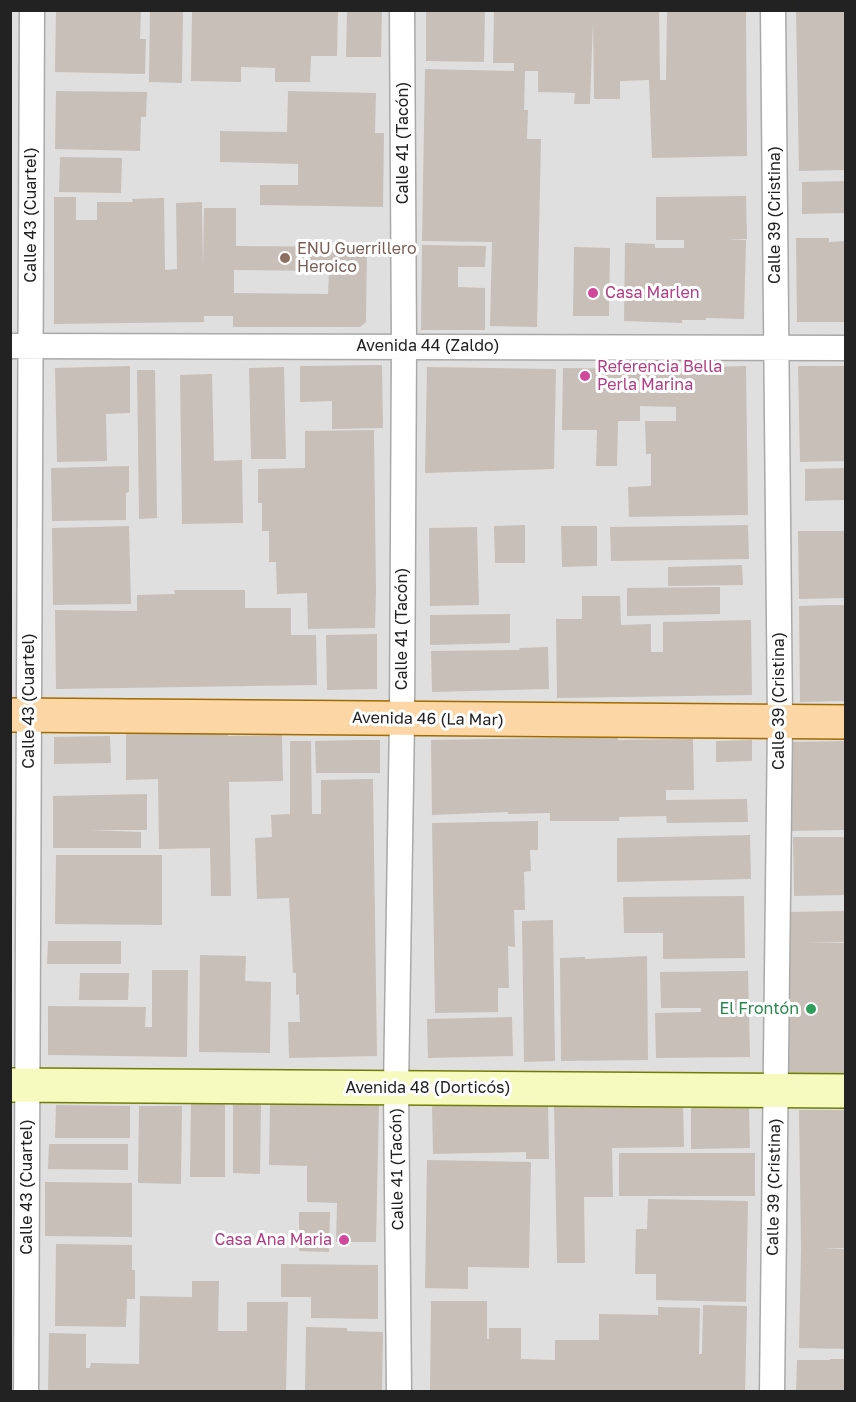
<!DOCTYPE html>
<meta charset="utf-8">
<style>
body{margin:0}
#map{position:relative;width:856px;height:1402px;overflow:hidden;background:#f2efe9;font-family:"Golos Text",sans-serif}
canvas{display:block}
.frame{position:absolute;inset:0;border:12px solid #222;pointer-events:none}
</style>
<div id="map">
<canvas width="856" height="1402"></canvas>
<div class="frame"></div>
</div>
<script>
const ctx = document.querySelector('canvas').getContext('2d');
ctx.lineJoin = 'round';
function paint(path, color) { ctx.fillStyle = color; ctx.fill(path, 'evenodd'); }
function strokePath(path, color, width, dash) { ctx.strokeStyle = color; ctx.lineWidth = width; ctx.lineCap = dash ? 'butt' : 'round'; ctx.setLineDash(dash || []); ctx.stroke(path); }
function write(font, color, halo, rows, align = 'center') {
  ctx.font = font + ' "Golos Text",sans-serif'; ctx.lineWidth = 6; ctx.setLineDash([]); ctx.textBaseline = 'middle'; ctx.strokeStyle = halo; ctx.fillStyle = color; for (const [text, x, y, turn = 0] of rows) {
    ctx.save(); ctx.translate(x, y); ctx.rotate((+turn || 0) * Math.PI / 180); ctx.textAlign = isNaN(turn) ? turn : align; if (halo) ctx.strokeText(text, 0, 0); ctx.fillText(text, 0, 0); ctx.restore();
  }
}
const residential = new Path2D(`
 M11 11H845V1391H11Z`);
const building = new Path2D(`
 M56 10H141L140 39H146L145 74 55 72Z
 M150 10H183L182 83 149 82Z
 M192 10H338L337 56H311L310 82H275V68L241 67V82L191 81Z
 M347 10H382L381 57H346Z
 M426 10H485L484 62 426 61Z
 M494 10H659L660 80H666L667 10H746L747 156 652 158 649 80 620 81V99H594L593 22 590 104H574L575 93 538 92V71H525L524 110H528L527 139H541L537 327 490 326 492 242 422 241 425 69 514 71V63H493Z
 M796 10H846V170L799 171Z
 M56 91 147 92 146 117H141L140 151 55 149Z
 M288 91 376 93 375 133H384L383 207 260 205V185H298V164L220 162V131L287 132Z
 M60 157 122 158 121 193 59 192Z
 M846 181V213L802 214V182Z
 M746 196 747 239H726L746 240 744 319 706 318V320H682V323L624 321 625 243 655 244V248H684V240H656V197Z
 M54 197H76V220H97V202H133L132 199 164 198 165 270 177 269 176 203 202 202 203 269 204 208H236V246L367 247 366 322 360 327H233V316H204V322L54 324ZM234 270 329 271 328 294 234 293Z
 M796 238H829V242L846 241V322H797Z
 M422 245 486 246 485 267H458V287L485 288V330H421Z
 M574 247 610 248 609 316H573Z
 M382 365 383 428 332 429V401L300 402V366Z
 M130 366V413L106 414 107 461 57 462 55 368Z
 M746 366 748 515 629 517 628 487 651 486V454H646L645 421H676V407L640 406V421H618L617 466H596L597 430H562L563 368 641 369Z
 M798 366H846V461L800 462Z
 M284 367 286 459H251L249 368Z
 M427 367 556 369 554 469 425 473Z
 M137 370H155L157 518 139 519Z
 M212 374 214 461 242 460 243 523 182 524 180 375Z
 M374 430 376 592 375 628 308 629 307 593 277 594 276 562H269V531H262V503H258V469L305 468V431Z
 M129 466V492L126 493V520L52 521 51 468Z
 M846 468V500L805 501V469Z
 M525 525V563H495L494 526Z
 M748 525 749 559 611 561 610 527Z
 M129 526 131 604 53 605 52 528Z
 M561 526H597V566L562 567Z
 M477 527 479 605 430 606 429 528Z
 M798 531H846V598L799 599Z
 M742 565 743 585 668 586V567Z
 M720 587V614L627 616V588Z
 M174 590H245V608H291V635H316L317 685 56 689 55 610 137 611V595L175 594Z
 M582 596H620L621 625 651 624V652H663V622L751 620 752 695 557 698 556 619H582Z
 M829 605H846V701L800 702 799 606Z
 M510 614V643L430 645V615Z
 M377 634V689L327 690 326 635Z
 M548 647 549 689 432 692 431 651 519 650 520 648Z
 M228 731V736L282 735 283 781 229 782 231 896H211L210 848 159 849 158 779 126 780V733Z
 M110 736 111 763 54 764V737Z
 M618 737V740L693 739 694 790H666V800L747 799 748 822 667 823 666 816 619 817V821H550V813L508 814V812L432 815 431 740Z
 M358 740H380V773H316L315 741Z
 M752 740V761L716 762V741Z
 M290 741H311L312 814H321V780L373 779 377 1056 289 1058 288 1022H300L299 994 296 995V973H293L289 898 257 899 255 838 272 837 271 815 290 814Z
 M846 741V830L791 831 790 742Z
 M147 794V830H89L141 832V848H53V796Z
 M538 821V850H530L531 871 524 872 525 910H514L515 947 508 946 509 988H498V1012L435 1013 432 823Z
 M750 835 751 879 617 882V838Z
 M793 837H846V895L794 896Z
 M56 855H162V925L55 924Z
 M744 896 745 958 663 959V933H624L623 897Z
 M846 911V942H807L846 943V1075L776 1074 785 912Z
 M553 920 555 1061 524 1062 522 921Z
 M48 941H121V964H47Z
 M200 955 246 956 245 981 271 982 270 1053 199 1052Z
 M647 956 648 1060 561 1061 560 958 585 957V959Z
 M152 970H188L187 1057 48 1055V1006L146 1007 145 1027H152Z
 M748 971 750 1057 656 1058 655 1013 701 1012V1008H661L660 972Z
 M80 973H129L128 1000H79Z
 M512 1017 513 1056 428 1058 427 1019Z
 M683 1101 684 1147 612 1148 613 1197H584L585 1263H557L554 1103Z
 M191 1102H225V1177H190Z
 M270 1102 379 1104 376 1242H336L337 1203 307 1202V1166L269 1165Z
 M548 1103 549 1159H526V1152L433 1154 432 1105Z
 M233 1104H261L260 1174 233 1173Z
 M56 1105 130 1106V1138H55Z
 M139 1106H182L181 1184 138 1183Z
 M691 1107H749L750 1148 691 1149Z
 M799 1110H846V1248H821L846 1249V1349L799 1348 801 1249Z
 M49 1144H128V1170L48 1169Z
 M619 1153H755V1196H619Z
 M427 1160 531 1162 529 1268 468 1267V1289L425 1288Z
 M45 1182 132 1183V1237L45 1236Z
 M648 1199 748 1201 746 1302 656 1300V1274H635L636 1229H647Z
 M299 1212H330L329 1252 299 1251Z
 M56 1244 132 1245V1270H135V1299H127L126 1327 55 1326Z
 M281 1264 378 1265V1319L311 1318V1297H281Z
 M192 1281H219L218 1331H247V1302H288L286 1392H48L49 1333 86 1334V1368H90L91 1363 139 1364 140 1296 192 1297Z
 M431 1301H487V1339H489V1328H521V1359L555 1360V1340H599V1314L658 1315V1307L700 1308 699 1354H702L703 1305 747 1306 745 1392H430Z
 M306 1327 347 1328V1331L383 1332 382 1392H305Z
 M830 1359H846V1392H796L797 1360H830Z`);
const street = new Path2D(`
 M10 346 846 348
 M26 1392 32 10
 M399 1392 396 1088 402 719 404 346 402 10
 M772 1392 780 722 773 10`);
const secondary = new Path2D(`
 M10 1085 846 1091`);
const primary = new Path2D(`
 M10 715 846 722`);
const markers = [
 [285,258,6,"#8d6e63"],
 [593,293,6,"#d1479c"],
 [585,376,6,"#d1479c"],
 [811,1009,6,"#2e9e5b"],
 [344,1240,6,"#d1479c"]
];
const streetNames = [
 ["Calle 41 (Tacón)",403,143,-90],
 ["Calle 43 (Cuartel)",31,215,-90],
 ["Calle 39 (Cristina)",775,215,-90],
 ["Avenida 44 (Zaldo)",428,346],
 ["Calle 41 (Tacón)",402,629,-90],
 ["Calle 43 (Cuartel)",29,701,-90],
 ["Calle 39 (Cristina)",779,701,-90],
 ["Avenida 46 (La Mar)",428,719,1],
 ["Avenida 48 (Dorticós)",428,1088],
 ["Calle 41 (Tacón)",397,1169,-91],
 ["Calle 43 (Cuartel)",27,1187,-90],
 ["Calle 39 (Cristina)",774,1187,-89]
];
const educationNames = [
 ["ENU Guerrillero",297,249],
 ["Heroico",297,267]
];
const hotelNames = [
 ["Casa Marlen",605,293],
 ["Referencia Bella",597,367],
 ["Perla Marina",597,385],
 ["Casa Ana Maria",332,1240,"right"]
];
const leisureNames = [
 ["El Frontón",799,1009]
];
paint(residential, '#e0dfdf');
paint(building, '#c7bfb8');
strokePath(street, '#a9a9a9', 27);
strokePath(secondary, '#707d05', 36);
strokePath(primary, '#a06b00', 36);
strokePath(street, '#fff', 24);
strokePath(secondary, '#f7fabf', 33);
strokePath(primary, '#fcd6a4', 33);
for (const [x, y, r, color] of markers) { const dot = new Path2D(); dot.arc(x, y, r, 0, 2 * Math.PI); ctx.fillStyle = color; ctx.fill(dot); strokePath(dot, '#fff', 2); }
write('16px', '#222', '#fff', streetNames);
write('16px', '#785e54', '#fff', educationNames, 'left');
write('16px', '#b23c85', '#fff', hotelNames, 'left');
write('16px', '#27864d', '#fff', leisureNames, 'right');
</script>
